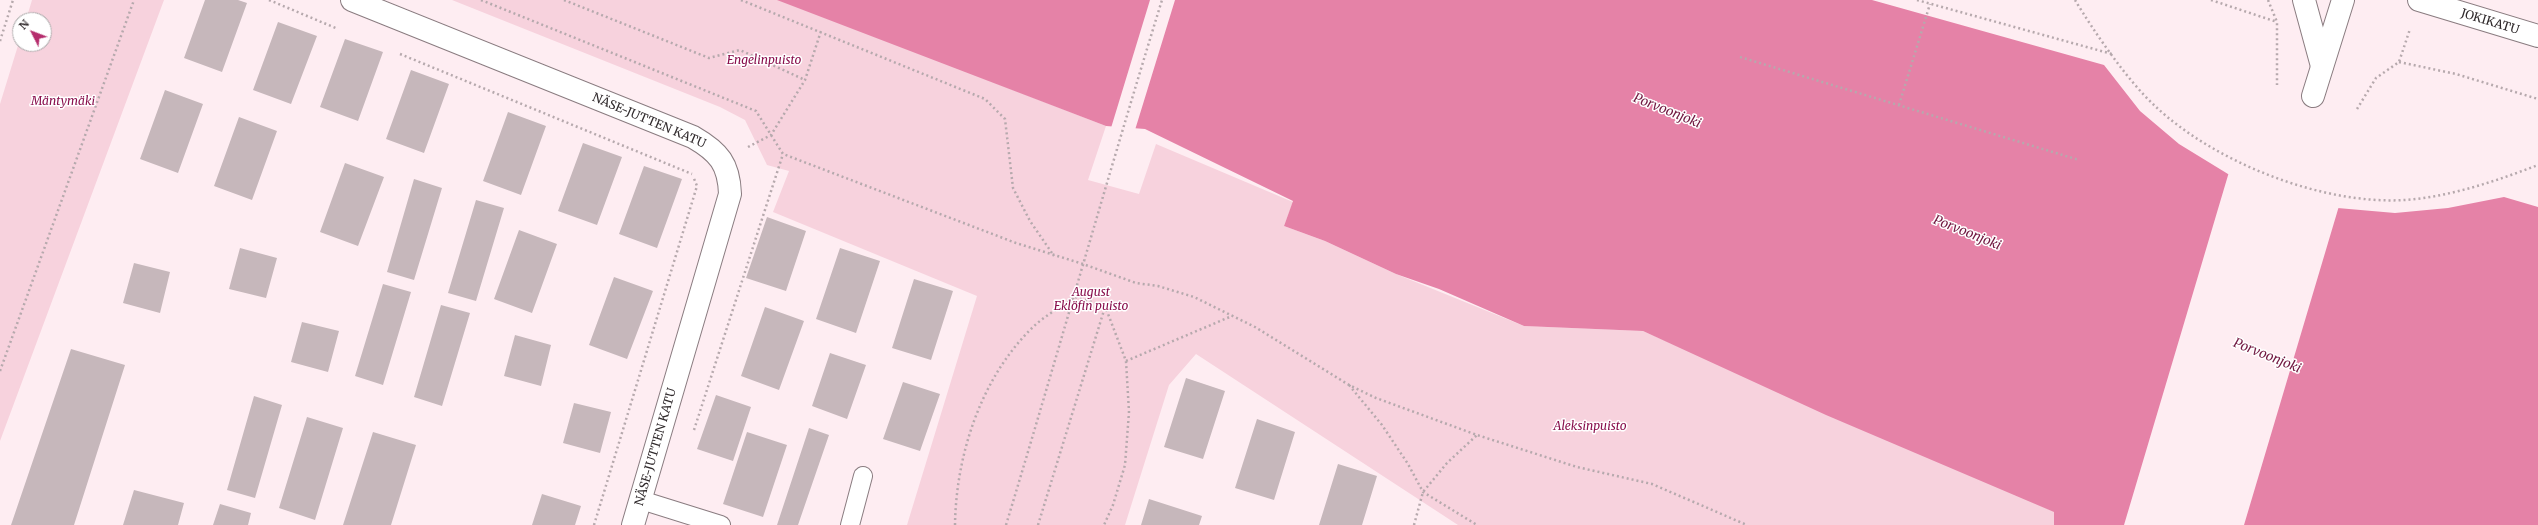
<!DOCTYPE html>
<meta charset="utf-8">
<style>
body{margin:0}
#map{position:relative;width:2538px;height:525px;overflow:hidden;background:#feedf2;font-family:Merriweather,serif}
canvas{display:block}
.north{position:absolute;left:12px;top:12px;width:40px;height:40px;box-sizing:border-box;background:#fff;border:1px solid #acaaab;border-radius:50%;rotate:312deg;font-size:11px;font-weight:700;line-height:16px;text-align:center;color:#302a2c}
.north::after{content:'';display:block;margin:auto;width:14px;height:18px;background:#b52d6d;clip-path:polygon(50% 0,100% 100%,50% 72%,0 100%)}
</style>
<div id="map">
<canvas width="2538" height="525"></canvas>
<div class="north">N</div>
</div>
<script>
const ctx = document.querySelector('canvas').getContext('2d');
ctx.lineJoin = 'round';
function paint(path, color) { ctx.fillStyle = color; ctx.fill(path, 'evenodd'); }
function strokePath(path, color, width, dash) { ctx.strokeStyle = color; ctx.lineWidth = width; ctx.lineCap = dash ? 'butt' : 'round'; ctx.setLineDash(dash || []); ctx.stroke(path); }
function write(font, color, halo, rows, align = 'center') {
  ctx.font = font + ' Merriweather,serif'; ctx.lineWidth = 3; ctx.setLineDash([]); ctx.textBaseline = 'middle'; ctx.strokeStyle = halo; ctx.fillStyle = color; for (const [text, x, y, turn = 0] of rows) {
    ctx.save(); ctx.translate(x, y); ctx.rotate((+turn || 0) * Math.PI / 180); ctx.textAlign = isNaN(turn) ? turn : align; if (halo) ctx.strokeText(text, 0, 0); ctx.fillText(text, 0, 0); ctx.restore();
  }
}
const green = new Path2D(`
 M32 0H164L0 441V104L20 39V44H44V20H26Z
 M452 0H782L1106 126 1088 180 1139 194 1156 144 1293 202 1284 226 1325 241 1396 274 1524 326 1643 331 2055 512 2054 525H1458L1196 354 1169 385 1125 525H907L977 296 773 212 789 171 767 165 745 120 720 107Z`);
const water = new Path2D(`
 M777 0H1872L2104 65 2140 111 2179 144 2228 174 2282 195 2326 207 2395 213 2448 208 2504 197 2538 207V525H2054V512L1826 415 1643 331 1524 326 1439 289 1396 274 1325 241 1284 226 1293 201 1145 129 1106 126Z`);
const pier = new Path2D(`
 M1150 0H1175L1135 130 1111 128Z
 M2229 172 2282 193 2339 206 2244 525H2124Z`);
const building = new Path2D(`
 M205 0H238L247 3 222 72 184 58Z
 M278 22 317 36 291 104 253 90Z
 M345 39 383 52 358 121 320 107Z
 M411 70 449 84 424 153 386 139Z
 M165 90 203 104 178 173 140 159Z
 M508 112 546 126 521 195 483 181Z
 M239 117 277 131 252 200 214 186Z
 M583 143 622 157 597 225 558 211Z
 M345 163 384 177 358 246 320 232Z
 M644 166 682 179 657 248 619 234Z
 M414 179 442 188 414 280 387 272Z
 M476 200 504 208 476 301 448 293Z
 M767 217 806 231 786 291 746 278Z
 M519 230 557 244 532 313 494 299Z
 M240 248 277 258 266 298 229 289Z
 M840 248 880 261 856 333 816 319Z
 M134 263 170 272 160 313 123 303Z
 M614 277 653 291 627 359 589 345Z
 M914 279 953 291 931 360 892 348Z
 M383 284 411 292 383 385 355 376Z
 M441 305 470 313 442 406 414 397Z
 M765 307 804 321 779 390 741 376Z
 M302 322 339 331 328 372 291 362Z
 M515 335 551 345 541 386 504 376Z
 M71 349 125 365 74 525H11Z
 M830 353 866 365 847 419 812 406Z
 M1186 378 1225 391 1203 459 1164 447Z
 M903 382 940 394 920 451 883 439Z
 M716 395 751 407 733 461 697 449Z
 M254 396 282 405 255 498 227 490Z
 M574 403 611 412 600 453 563 443Z
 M307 417 343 428 315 520 279 508Z
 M1257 419 1295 432 1274 500 1235 488Z
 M809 428 829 435 798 525H777Z
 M373 432 416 445 391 525H343Z
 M747 432 787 445 763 517 723 504Z
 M1338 464 1377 476 1362 525H1319Z
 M134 490 184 503 178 525H123Z
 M542 494 581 506 575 525H532Z
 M1149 499 1202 516 1199 525H1141Z
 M220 504 251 513 248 525H213Z`);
const path = new Path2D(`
 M269 0 338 29
 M481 0 756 111 783 154 1016 243 1083 264 1136 283 1158 286 1194 297 1255 327 1349 385 1376 398 1477 435 1577 467 1652 484 1747 525
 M564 0 709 58 740 50 805 80
 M741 0 985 99 1005 119 1013 188 1030 221 1054 256
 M1917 0 2112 54
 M2075 0C2095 33 2127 80 2155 106 2214 162 2322 205 2404 200 2450 197 2496 181 2538 165
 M2211 0 2277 22
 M2268 0 2277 22V85
 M0 41 13 0
 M400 54 692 174
 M1740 57 2079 160
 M2399 62 2456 74 2538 99
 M1899 105 1930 4
 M2357 109 2376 78 2399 62 2410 29
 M748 147 771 135 805 80 821 31
 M1126 361 1232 316
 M0 371 134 0
 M1349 385 1382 425 1408 464 1423 492 1477 525
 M694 430 783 154
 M594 525 697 186 693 176
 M955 525C956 455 981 378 1032 328 1044 316 1061 307 1075 297L1105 306 1126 361 1129 412 1125 465 1113 505 1104 525
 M1006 525C1059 350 1108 175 1162 0
 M1038 525 1105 307
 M1414 525 1423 492 1447 463 1477 435`);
const lane = new Path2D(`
 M641 500 721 525
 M850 525 863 476`);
const street = new Path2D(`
 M352 0 693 137C719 152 729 164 730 194L633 525
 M2304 0 2322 66
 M2419 0 2538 36`);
const secondary = new Path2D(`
 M2313 96 2343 0`);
const streetNames = [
 ["JOKIKATU",2490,22,17],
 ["NÄSE-JUTTEN KATU",649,121,23],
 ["NÄSE-JUTTEN KATU",656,447,-74]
];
const parkNames = [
 ["Engelinpuisto",764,61],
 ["Mäntymäki",63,102],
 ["August",1091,293],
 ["Eklöfin puisto",1091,307],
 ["Aleksinpuisto",1590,427]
];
const waterNames = [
 ["Porvoonjoki",1667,111,22],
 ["Porvoonjoki",1967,233,22],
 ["Porvoonjoki",2267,356,22]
];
paint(green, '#f7d2dd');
paint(water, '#e582a7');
paint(pier, '#feedf2');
paint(building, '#c6b7bb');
strokePath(lane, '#8a7c80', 20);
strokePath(street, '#8a7c80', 24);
strokePath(secondary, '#8a7c80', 24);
strokePath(path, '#b6a9ad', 2.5, [2, 3]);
strokePath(lane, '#fff', 18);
strokePath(street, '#fff', 22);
strokePath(secondary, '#fff', 22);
write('12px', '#302a2c', '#fff', streetNames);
write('italic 12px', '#880e4c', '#fff', parkNames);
write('italic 13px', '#721942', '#fff', waterNames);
</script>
